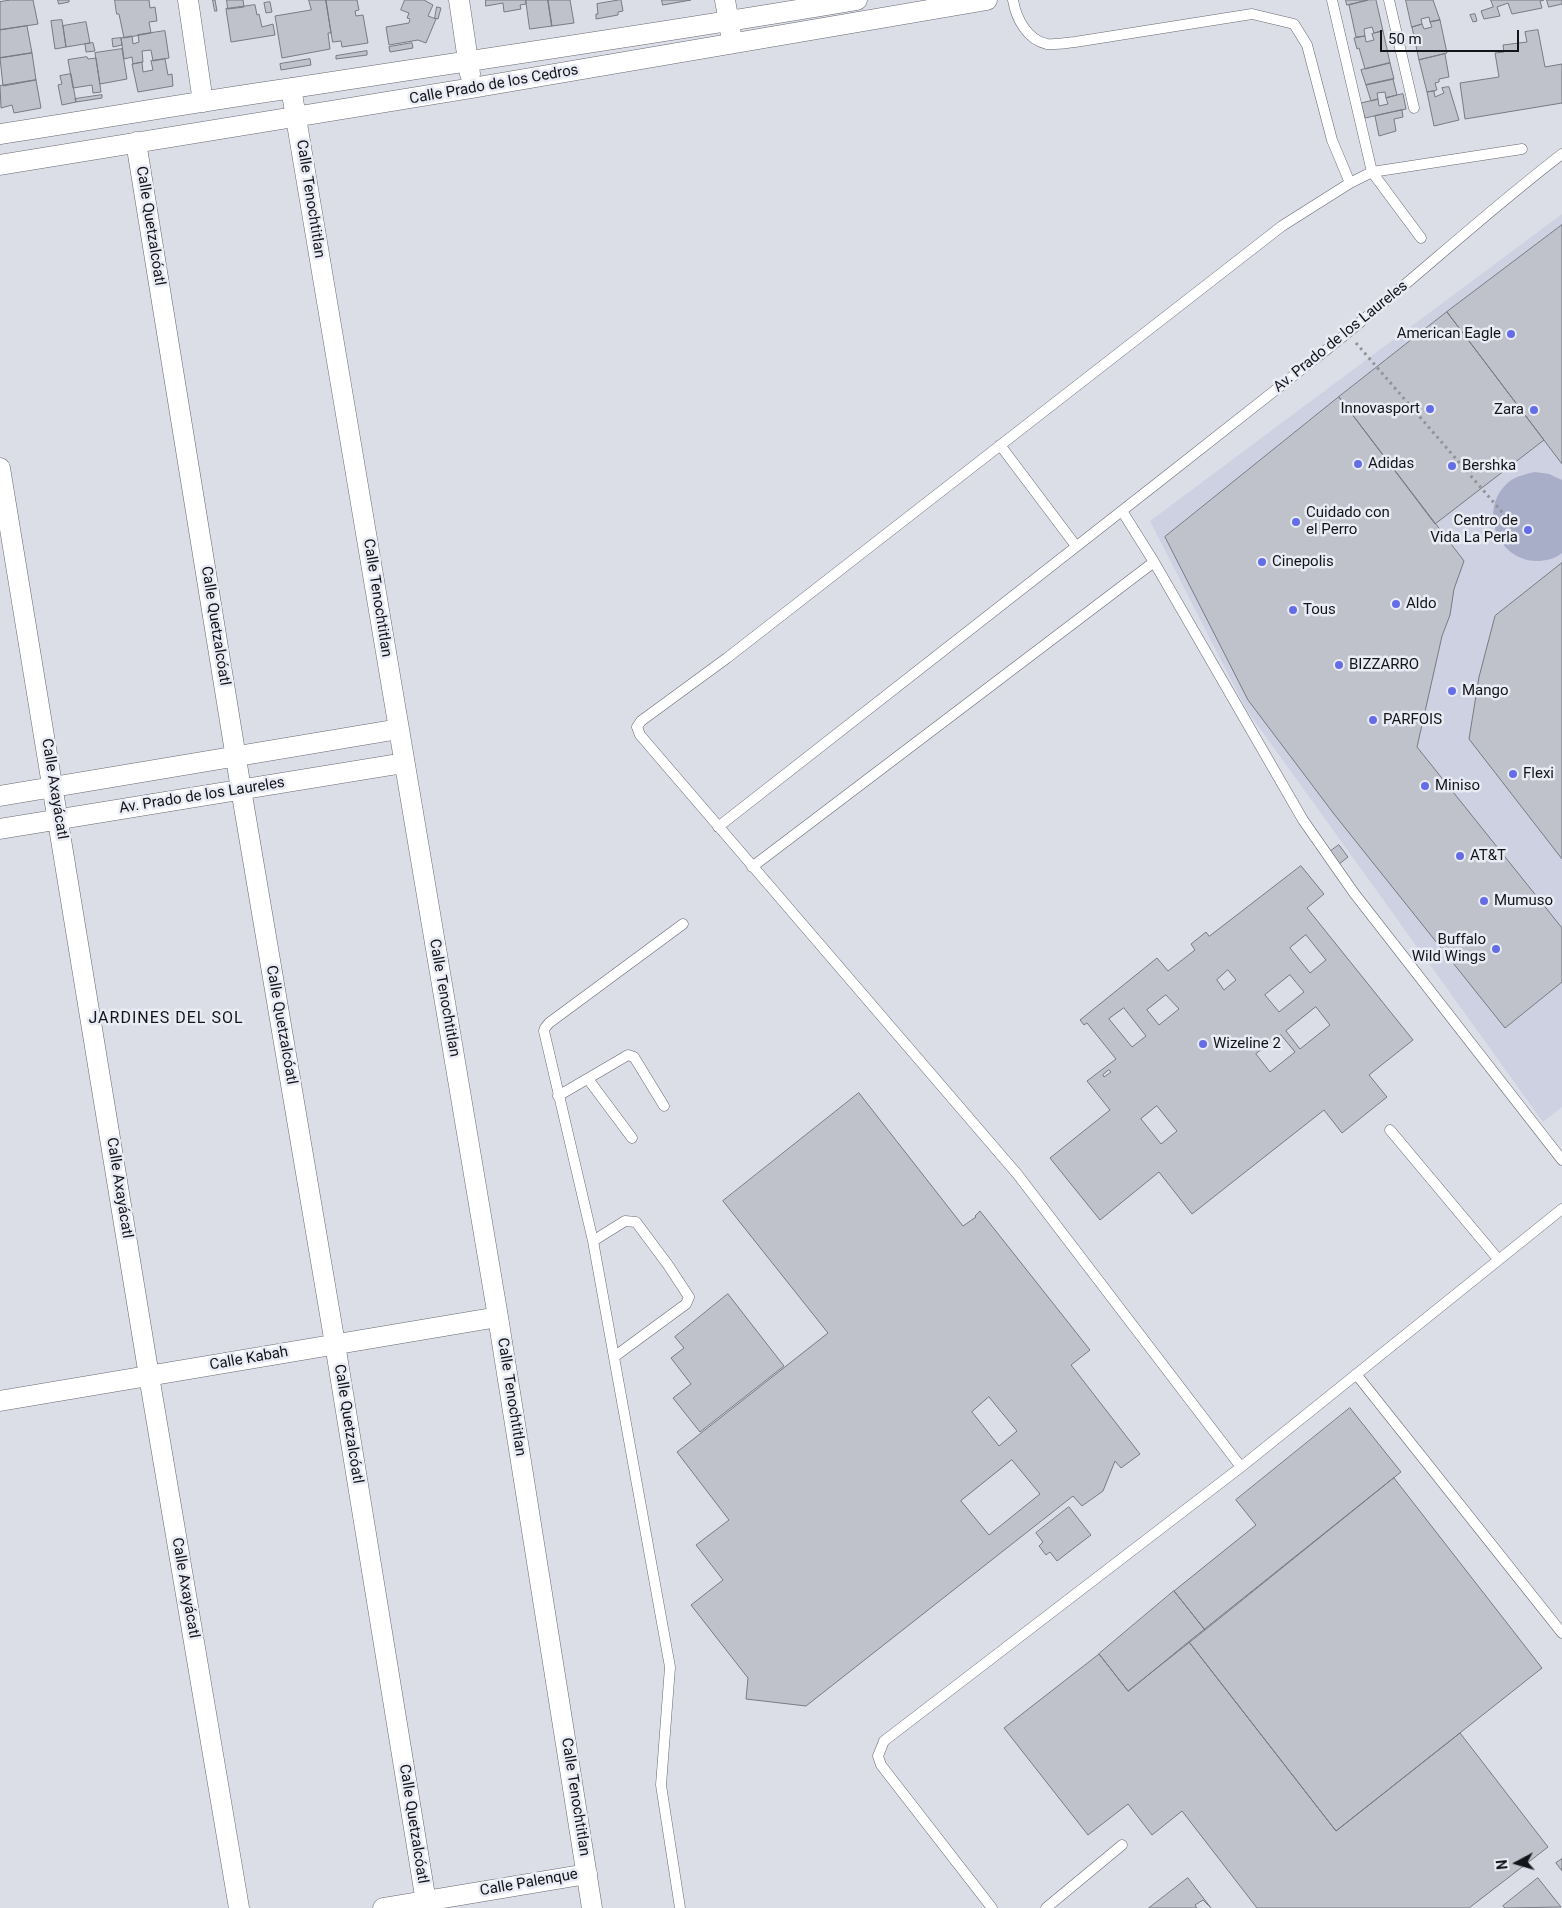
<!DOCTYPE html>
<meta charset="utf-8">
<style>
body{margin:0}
#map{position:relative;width:1562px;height:1908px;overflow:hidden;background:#dbdee7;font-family:Roboto,sans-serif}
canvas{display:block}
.north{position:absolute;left:1492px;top:1838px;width:50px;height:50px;-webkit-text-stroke:4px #e9ebf5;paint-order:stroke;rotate:264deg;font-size:14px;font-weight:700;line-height:20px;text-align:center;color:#141518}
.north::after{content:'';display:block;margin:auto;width:18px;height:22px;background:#141518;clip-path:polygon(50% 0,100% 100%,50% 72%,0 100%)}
.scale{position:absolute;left:1380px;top:30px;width:139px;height:22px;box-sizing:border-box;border:2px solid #141518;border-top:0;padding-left:6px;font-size:15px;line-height:18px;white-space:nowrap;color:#141518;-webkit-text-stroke:4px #e9ebf5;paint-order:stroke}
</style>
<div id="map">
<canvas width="1562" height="1908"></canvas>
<div class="north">N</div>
<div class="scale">50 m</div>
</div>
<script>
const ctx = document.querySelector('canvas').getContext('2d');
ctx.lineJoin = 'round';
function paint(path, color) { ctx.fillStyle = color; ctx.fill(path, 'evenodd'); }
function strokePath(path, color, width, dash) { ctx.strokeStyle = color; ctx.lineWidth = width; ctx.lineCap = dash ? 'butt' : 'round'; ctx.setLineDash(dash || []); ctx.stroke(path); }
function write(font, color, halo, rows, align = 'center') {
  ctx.font = font + ' Roboto,sans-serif'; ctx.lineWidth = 5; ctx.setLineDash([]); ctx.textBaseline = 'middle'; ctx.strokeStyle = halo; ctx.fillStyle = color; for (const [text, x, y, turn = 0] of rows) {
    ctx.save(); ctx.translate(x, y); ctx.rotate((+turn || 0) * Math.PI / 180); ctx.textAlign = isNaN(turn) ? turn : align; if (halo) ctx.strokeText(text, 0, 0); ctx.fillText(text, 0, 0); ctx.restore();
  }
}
const built = new Path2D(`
 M1562 214V1107L1543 1122 1246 709 1150 521Z`);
const green = new Path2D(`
 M1535 472 1549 474 1562 480V553C1555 559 1545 561 1536 561 1496 560 1477 507 1510 481 1517 476 1526 474 1535 472Z`);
const building = new Path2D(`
 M11 0H33L38 24 0 30V2Z
 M58 0H69V2L59 4Z
 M115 0H149L150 8 155 7 157 21 149 22 151 33 124 38 119 14H117Z
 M213 0H215L217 11H215Z
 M227 0H243L244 7 228 9Z
 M309 0H326L331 33H328L330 49 282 58 275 16 311 10Z
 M326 0H357L359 10 355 11 356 16 363 15 368 43 342 47 341 41 333 42Z
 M405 0H424L433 5 428 16 436 19 426 43 418 40 389 45 386 27 409 23 410 19 407 18 409 13 401 10Z
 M486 0H526V4L520 5 521 9 504 12 503 3 486 6Z
 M526 0H548L552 26 530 29Z
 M548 0H570L574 23 552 26Z
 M621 0 623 11 618 12V15L596 19V14H598L597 4Z
 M662 0H691L663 5Z
 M1346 0H1368L1347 5Z
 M1376 0 1383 31 1374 33 1372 27 1364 29 1365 36 1356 37 1349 5 1368 0Z
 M1406 0H1433L1440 20 1430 22 1429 17 1421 19 1422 24 1412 27Z
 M1491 0H1544L1540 1 1542 8 1512 14 1508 3 1497 7 1500 16 1484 19 1481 11 1493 7Z
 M1547 0H1562V4L1549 7Z
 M270 2 272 12 266 13 264 3Z
 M255 5 257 15 259 14 262 27 273 24 275 35 231 42 226 9Z
 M437 7 441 8 438 19 435 18Z
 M1475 14 1477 21 1473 22 1470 15Z
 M62 20 66 47 55 49 51 21Z
 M1440 20 1447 53 1419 60 1412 27 1422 24 1424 29 1432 27 1430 22Z
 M86 22 90 43 66 47 63 26Z
 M27 26 32 53 0 58V30Z
 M1538 30 1545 67 1562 64V103L1465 119 1460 83 1499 77 1495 53 1504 52 1503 45 1527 42 1525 32Z
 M165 31 169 58 153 61 151 50 142 51 143 62 133 64 132 57 124 59 121 38 132 36 133 44 139 42 138 35Z
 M1383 31 1390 63 1365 69 1359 48 1357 49 1354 38 1365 36 1366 42 1374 40 1372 34Z
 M121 38 122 45 113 47 112 39Z
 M93 43 95 51 86 52 85 44Z
 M412 43 413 48 390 52 389 47Z
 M122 49 127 79 100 84 95 53Z
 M367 51V55L336 59V56Z
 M32 53 36 80 3 86 0 58Z
 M1445 54 1449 77 1439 79V82L1435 83 1437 90 1427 92 1419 60Z
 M87 57 88 59 96 58 101 92 93 93 92 85 73 88 68 60Z
 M165 59 168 75 172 74 173 86 138 92 132 64 142 62 143 72 153 70 151 61Z
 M310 59 311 65 281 70 280 64Z
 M1390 63 1394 79 1366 85 1361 70Z
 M71 74 76 102 62 105 58 85 62 84 60 76Z
 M1393 79 1397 95 1386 98 1385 92 1377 93 1378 99 1371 101 1366 85Z
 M36 80 41 108 14 113 12 105 1 108 0 86Z
 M1449 87 1459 120 1434 126 1427 92 1434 91 1435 97 1444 93 1442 88Z
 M1403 94 1406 109 1365 118 1361 103 1378 99 1379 106 1388 104 1386 98Z
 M102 95V98L76 102 75 99Z
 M1402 110 1403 117 1394 119 1396 131 1379 136 1375 116Z
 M1562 225V464L1447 312Z
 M1447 312 1544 440 1435 524 1339 397Z
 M1339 397 1464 561 1454 589 1450 615 1442 636 1417 747 1562 928V982L1505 1028 1334 814 1248 700 1165 537Z
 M1562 563V859L1469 739 1479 677 1495 616Z
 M1339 845 1348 857 1338 865 1328 853Z
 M1301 866 1324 894 1307 908 1413 1040 1369 1075 1387 1097 1342 1133 1324 1110 1192 1214 1159 1172 1100 1220 1050 1158 1110 1110 1087 1081 1116 1059 1087 1023 1084 1025 1080 1020 1157 958 1168 971 1195 950 1191 944 1206 932 1209 936ZM1306 935 1326 960 1310 973 1290 948ZM1228 970 1236 980 1224 990 1217 980ZM1290 975 1304 992 1279 1012 1265 995ZM1166 995 1179 1009 1159 1025 1147 1010ZM1316 1007 1330 1025 1300 1049 1286 1031ZM1124 1008 1146 1036 1132 1047 1109 1019ZM1281 1035 1295 1052 1270 1072 1256 1054ZM1109 1070 1111 1072 1104 1077 1103 1075ZM1157 1106 1177 1131 1161 1144 1141 1119Z
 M859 1093 963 1226 976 1217 975 1216 980 1211 1090 1350 1071 1365 1140 1454 1121 1468 1115 1461 1103 1491 1082 1506 1073 1496 806 1706 746 1699 748 1678 691 1605 723 1580 696 1545 729 1520 677 1452 828 1333 723 1201ZM989 1397 1017 1431 999 1446 972 1412ZM1012 1460 1040 1494 989 1535 961 1501Z
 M728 1294 784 1366 700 1432 673 1398 691 1384 671 1358 684 1348 675 1337Z
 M1350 1408 1401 1472 1205 1630 1174 1591 1256 1525 1236 1500Z
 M1394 1478 1542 1668 1336 1831 1189 1642Z
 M1069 1507 1091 1535 1057 1561 1050 1552 1046 1555 1039 1546 1043 1542 1036 1533Z
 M1174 1591 1205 1630 1128 1691 1099 1654Z
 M1189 1642 1336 1831 1460 1733 1548 1847 1469 1908H1257L1182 1811 1152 1835 1128 1804 1088 1835 1004 1728 1099 1654 1128 1691Z
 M1562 1859V1871L1556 1863Z
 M1188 1878 1211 1908 1203 1900 1195 1905 1197 1908H1149Z
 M1538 1878 1561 1907 1505 1908 1503 1906Z`);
const path = new Path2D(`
 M1356 343 1508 519`);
const lane = new Path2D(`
 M1013 0C1016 18 1027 40 1047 44 1056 45 1066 43 1075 42L1252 14 1294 24 1307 45 1332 140 1350 183
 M1332 0 1372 172 1421 238
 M1389 0 1414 108
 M1000 445 1076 546
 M1122 511 1154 562
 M718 827C915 672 1114 518 1311 362 1397 295 1476 220 1562 154
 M752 867 1154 562 1303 820 1354 893 1562 1160
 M588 1079 632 1138
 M558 1096 628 1055 634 1057 664 1106
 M1390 1130 1498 1259
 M593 1241 625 1221 636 1222 668 1265 689 1297 686 1304 614 1357
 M1356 1374 1562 1633
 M1241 1467 1018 1175 640 735 637 727 641 721 727 658 1282 226 1350 183 1372 172 1522 149
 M680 1908 661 1785 670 1667 593 1241 544 1031 545 1028 549 1023 683 924
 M992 1908 881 1765 878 1756 884 1741 1241 1467 1562 1209
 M1046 1908 1122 1845`);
const street = new Path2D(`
 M188 0 203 102
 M459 0 470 74
 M725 0 731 35
 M291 88 498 1317 592 1908
 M0 134C98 119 195 102 293 88 481 59 669 32 857 0
 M136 142 241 789 335 1344 427 1908
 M0 165 472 88 987 0
 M0 468 149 1376 239 1908
 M0 796 399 729
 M0 829 404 763
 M0 1401 498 1317
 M383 1908 587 1874`);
const markers = [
 [1511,334,5,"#646de6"],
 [1430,409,5,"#646de6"],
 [1534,410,5,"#646de6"],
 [1358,464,5,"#646de6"],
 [1452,466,5,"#646de6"],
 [1296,522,5,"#646de6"],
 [1528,530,5,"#646de6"],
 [1262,562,5,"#646de6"],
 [1396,604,5,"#646de6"],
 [1293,610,5,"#646de6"],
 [1339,665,5,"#646de6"],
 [1452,691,5,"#646de6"],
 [1373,720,5,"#646de6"],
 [1513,774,5,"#646de6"],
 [1425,786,5,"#646de6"],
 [1460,856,5,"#646de6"],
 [1484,901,5,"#646de6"],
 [1496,949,5,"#646de6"],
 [1203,1044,5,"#646de6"]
];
const streetNames = [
 ["Calle Prado de los Cedros",494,85,-10],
 ["Calle Tenochtitlan",310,199,81],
 ["Calle Quetzalcóatl",150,226,81],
 ["Av. Prado de los Laureles",1341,337,-39],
 ["Calle Tenochtitlan",377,598,81],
 ["Calle Quetzalcóatl",215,626,81],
 ["Calle Axayácatl",54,789,81],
 ["Av. Prado de los Laureles",202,796,-9],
 ["Calle Tenochtitlan",444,998,80],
 ["Calle Quetzalcóatl",281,1025,80],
 ["Calle Axayácatl",119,1188,81],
 ["Calle Kabah",249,1359,-10],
 ["Calle Tenochtitlan",511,1397,81],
 ["Calle Quetzalcóatl",348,1424,81],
 ["Calle Axayácatl",185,1588,80],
 ["Calle Tenochtitlan",575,1797,81],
 ["Calle Quetzalcóatl",413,1824,81],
 ["Calle Palenque",529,1883,-10]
];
const poiNames = [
 ["American Eagle",1501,334,"right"],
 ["Innovasport",1420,409,"right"],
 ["Zara",1524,410,"right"],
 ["Adidas",1368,464],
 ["Bershka",1462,466],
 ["Cuidado con",1306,513],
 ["el Perro",1306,530],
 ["Centro de",1518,521,"right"],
 ["Vida La Perla",1518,538,"right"],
 ["Cinepolis",1272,562],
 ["Aldo",1406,604],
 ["Tous",1303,610],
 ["BIZZARRO",1349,665],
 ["Mango",1462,691],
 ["PARFOIS",1383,720],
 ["Flexi",1523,774],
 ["Miniso",1435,786],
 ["AT&T",1470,856],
 ["Mumuso",1494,901],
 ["Buffalo",1486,940,"right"],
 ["Wild Wings",1486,957,"right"],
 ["Wizeline 2",1213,1044]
];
const neighbourhoodNames = [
 ["JARDINES DEL SOL",166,1019]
];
paint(built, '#cdd1e2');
paint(green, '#a8adc8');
paint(building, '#bfc2cb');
strokePath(building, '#797a83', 1);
strokePath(lane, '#676871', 11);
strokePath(street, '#676871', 21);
strokePath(path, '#909299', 3, [2.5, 4]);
strokePath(lane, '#fff', 10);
strokePath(street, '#fff', 20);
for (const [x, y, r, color] of markers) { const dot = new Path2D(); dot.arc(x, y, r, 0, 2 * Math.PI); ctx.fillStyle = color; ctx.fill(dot); strokePath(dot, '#e9ebf5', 2); }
write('15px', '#141518', '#e9ebf5', streetNames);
write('15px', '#141518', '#e9ebf5', poiNames, 'left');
ctx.letterSpacing = '1px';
write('16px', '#141518', '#e9ebf5', neighbourhoodNames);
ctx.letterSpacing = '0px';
</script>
